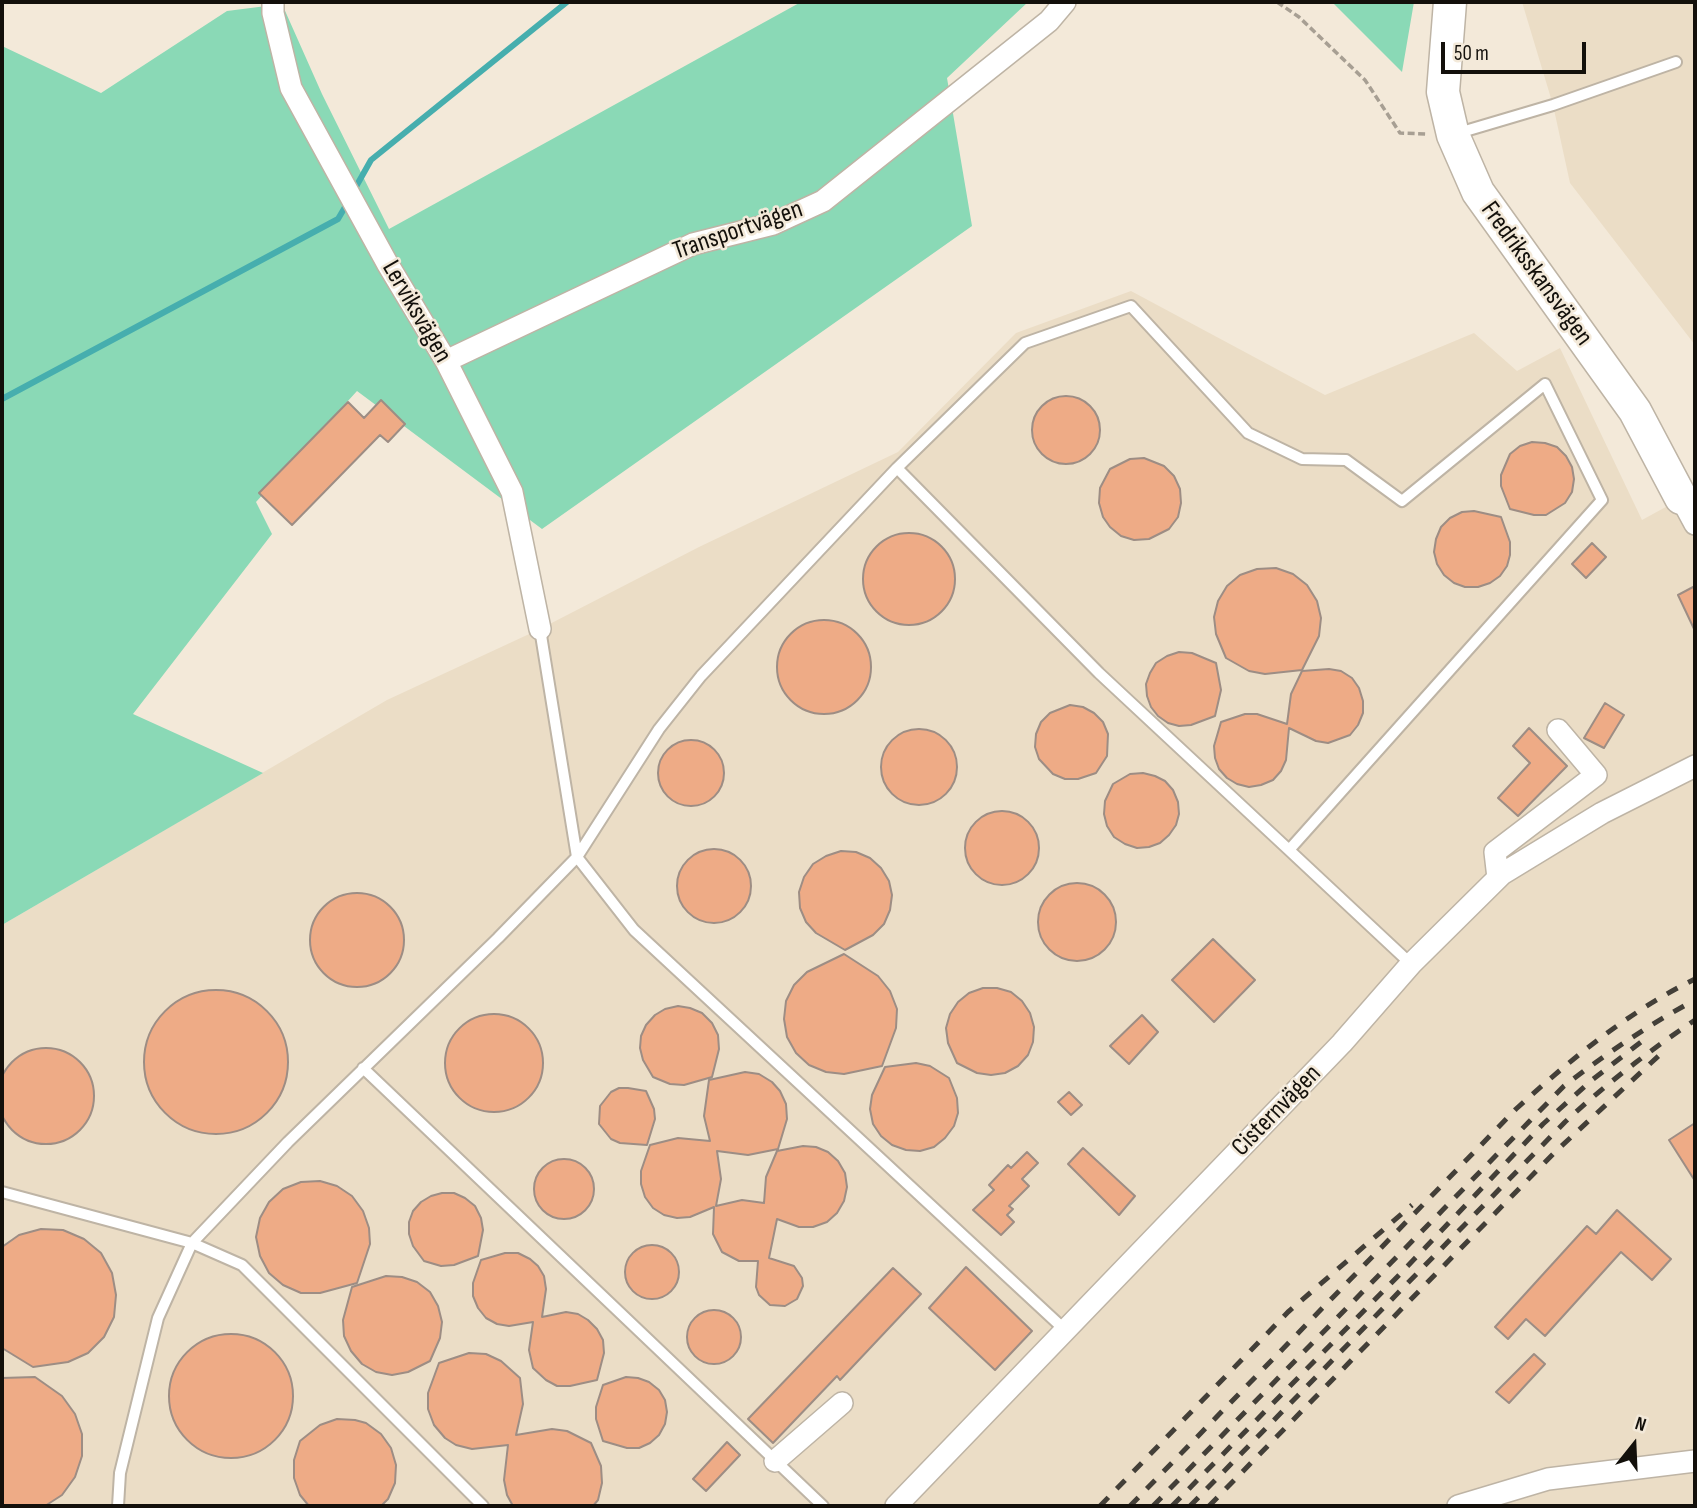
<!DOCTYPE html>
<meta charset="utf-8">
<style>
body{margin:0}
#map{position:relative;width:1697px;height:1508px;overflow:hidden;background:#f3e9d9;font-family:"Sofia Sans Condensed",sans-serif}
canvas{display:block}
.frame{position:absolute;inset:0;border:4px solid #13100b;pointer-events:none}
.north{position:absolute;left:1599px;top:1410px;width:70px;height:70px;-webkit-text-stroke:5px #f3e9d9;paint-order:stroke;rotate:18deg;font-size:19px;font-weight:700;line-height:28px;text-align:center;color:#13100b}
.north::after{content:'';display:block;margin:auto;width:24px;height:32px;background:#13100b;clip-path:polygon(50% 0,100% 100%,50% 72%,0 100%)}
.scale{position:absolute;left:1441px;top:42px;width:145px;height:32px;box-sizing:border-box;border:4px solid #13100b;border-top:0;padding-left:9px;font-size:21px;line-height:24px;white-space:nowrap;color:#13100b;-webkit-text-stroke:5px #f3e9d9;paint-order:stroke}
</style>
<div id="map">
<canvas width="1697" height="1508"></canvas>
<div class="frame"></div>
<div class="north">N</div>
<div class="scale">50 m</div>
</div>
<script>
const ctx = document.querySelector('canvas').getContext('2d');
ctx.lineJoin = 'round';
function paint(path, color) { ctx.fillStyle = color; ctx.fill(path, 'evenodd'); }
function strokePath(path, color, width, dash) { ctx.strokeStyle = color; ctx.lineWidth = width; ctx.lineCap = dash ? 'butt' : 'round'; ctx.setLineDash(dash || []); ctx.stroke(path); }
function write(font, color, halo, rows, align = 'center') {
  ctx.font = font + ' "Sofia Sans Condensed",sans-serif'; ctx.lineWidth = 5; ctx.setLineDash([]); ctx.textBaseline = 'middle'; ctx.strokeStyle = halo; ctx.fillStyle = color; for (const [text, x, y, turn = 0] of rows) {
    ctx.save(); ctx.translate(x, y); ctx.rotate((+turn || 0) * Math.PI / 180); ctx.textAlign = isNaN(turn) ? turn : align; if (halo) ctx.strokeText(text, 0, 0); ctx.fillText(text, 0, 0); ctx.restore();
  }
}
const built = new Path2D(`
 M1522 2H1695V345L1570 183 1553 105Z
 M1131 291 1325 395 1474 333 1517 371 1560 348 1642 520 1695 491V1506H2V925L387 700 540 629 699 547 898 452 1016 333Z`);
const green = new Path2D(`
 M801 2H1028L947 78 972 226 542 529 357 391 256 502 272 534 133 714 263 773 2 925V46L101 93 227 11 282 4 322 94 389 229Z
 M1332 2H1414L1402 72Z`);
const stream = new Path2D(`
 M353 192 371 160 567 2
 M2 399 338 219 348 202`);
const building = new Path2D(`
 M1032 430a34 34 0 1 1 68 0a34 34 0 1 1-68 0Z
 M381 400 405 424 388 442 380 435 292 525 259 493 348 402 364 418Z
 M1532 442 1545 443 1557 447 1566 456 1572 467 1574 479 1572 492 1565 503 1546 515H1534L1510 509 1501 486V475L1510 454 1520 446Z
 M1144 458 1164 466 1174 476 1180 489 1181 503 1178 517 1169 529 1149 539 1134 540 1121 536 1110 527 1103 517 1099 503 1100 488 1110 469 1130 459Z
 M1474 511 1501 517 1510 542V555L1507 566 1500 576 1490 583 1478 587H1465L1454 583 1444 575 1437 564 1434 552 1436 539 1441 527 1450 518 1462 512Z
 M863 579a46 46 0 1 1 92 0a46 46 0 1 1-92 0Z
 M1592 543 1606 557 1586 578 1572 564Z
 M1276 568 1293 574 1307 585 1317 601 1321 618 1319 636 1302 670 1265 674 1249 671 1226 658 1216 634 1214 617 1218 601 1227 586 1240 575 1257 569Z
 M1695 586V631L1678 595Z
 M777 667a47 47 0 1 1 94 0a47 47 0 1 1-94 0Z
 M1179 652 1192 653 1216 663 1221 690 1215 716 1191 725 1179 726 1168 723 1158 716 1151 707 1147 696 1146 684 1150 673 1156 663 1167 656Z
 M1329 669 1341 671 1352 678 1359 688 1363 701V713L1358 725 1350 735 1328 743 1316 741 1289 728 1286 760 1281 771 1273 780 1261 785 1249 787 1237 784 1227 778 1219 769 1215 758 1214 746 1221 722 1245 714H1257L1287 724 1291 694 1302 671Z
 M1605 703 1624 715 1604 748 1584 738Z
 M1070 705 1083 707 1094 713 1103 722 1108 734 1107 756 1096 773 1078 779H1065L1053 774 1039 759 1035 747 1036 734 1041 722 1050 713Z
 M1529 728 1567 766 1518 816 1498 798 1530 763 1513 746Z
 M881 767a38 38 0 1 1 76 0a38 38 0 1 1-76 0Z
 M658 773a33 33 0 1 1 66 0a33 33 0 1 1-66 0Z
 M1143 773 1155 776 1165 781 1173 790 1178 802 1179 814 1176 825 1169 835 1160 843 1149 847 1137 848 1125 844 1114 837 1107 826 1104 814 1105 801 1113 784 1130 774Z
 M965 848a37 37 0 1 1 74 0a37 37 0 1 1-74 0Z
 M677 886a37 37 0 1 1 74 0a37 37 0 1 1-74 0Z
 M841 851 856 852 870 858 881 868 889 881 892 895 890 910 884 924 873 935 845 950 816 933 806 922 800 908 799 892 804 877 813 864 826 856Z
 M1038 922a39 39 0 1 1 78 0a39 39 0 1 1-78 0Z
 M310 940a47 47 0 1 1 94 0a47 47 0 1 1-94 0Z
 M1213 939 1255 980 1214 1022 1172 980Z
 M844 954 878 976 890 991 897 1009 896 1028 882 1066 844 1074 826 1072 809 1065 796 1053 787 1037 784 1019 786 1001 794 985 807 972Z
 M983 988H997L1011 992 1022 1001 1030 1013 1034 1027 1033 1042 1028 1055 1018 1066 1005 1073 991 1075 977 1073 957 1063 948 1043 946 1028 950 1014 958 1002 969 993Z
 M144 1062a72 72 0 1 1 144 0a72 72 0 1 1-144 0Z
 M678 1006 690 1008 702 1013 712 1023 718 1035 719 1049 712 1077 684 1085 670 1084 653 1077 643 1060 640 1048 641 1036 646 1025 655 1015 665 1009Z
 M445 1063a49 49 0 1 1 98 0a49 49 0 1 1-98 0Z
 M1142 1015 1158 1032 1129 1064 1110 1046Z
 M-2 1096a48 48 0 1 1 96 0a48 48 0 1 1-96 0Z
 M916 1063 930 1066 949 1078 957 1098 958 1113 954 1126 945 1138 934 1147 920 1151 906 1150 892 1145 881 1136 873 1124 870 1109 872 1095 885 1067Z
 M745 1072 759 1074 772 1082 780 1091 786 1104 787 1119 778 1149 748 1155 717 1151 721 1179 716 1206 742 1200 764 1203 766 1177 777 1151 803 1146 816 1147 828 1152 838 1161 845 1173 847 1187 844 1201 837 1213 827 1222 813 1227H799L777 1219 769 1258 794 1266 802 1278 803 1286 797 1299 785 1306 770 1305 759 1295 756 1287 758 1261H739L722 1252 713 1234 714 1207 690 1217 677 1218 664 1215 653 1208 645 1197 641 1184V1171L650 1145 678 1138 710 1141 704 1116 709 1080Z
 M619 1088H628L646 1091 654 1109 655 1119 647 1145 620 1143 611 1139 599 1124 600 1106 611 1092Z
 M1069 1092 1082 1105 1071 1115 1058 1102Z
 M1695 1123V1181L1669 1140Z
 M1083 1148 1135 1196 1119 1215 1068 1164Z
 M1027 1152 1038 1163 1022 1179 1029 1186 1009 1206 1013 1209 1007 1215 1014 1222 1001 1235 973 1210 994 1190 989 1185 1008 1165 1011 1168Z
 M534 1189a30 30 0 1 1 60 0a30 30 0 1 1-60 0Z
 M320 1181 337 1186 352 1196 363 1211 369 1228 370 1244 357 1283 320 1293H301L283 1285 269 1273 260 1256 256 1237 260 1218 269 1202 283 1189 301 1182Z
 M442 1193H454L465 1198 475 1206 481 1218 483 1230 478 1256 454 1265 441 1266 424 1261 413 1246 409 1234V1222L413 1211 421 1202 431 1196Z
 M1617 1210 1671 1259 1652 1280 1621 1252 1545 1336 1526 1319 1508 1339 1495 1327 1587 1226 1596 1234Z
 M41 1229 63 1230 84 1239 101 1253 112 1273 116 1295 114 1317 104 1337 88 1353 68 1362 33 1367 2 1348V1247L19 1235Z
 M625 1272a27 27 0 1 1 54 0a27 27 0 1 1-54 0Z
 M505 1253H518L530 1259 538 1266 544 1276 546 1289 542 1317 566 1312 578 1314 588 1320 597 1329 603 1340 604 1353 597 1380 570 1386H557L546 1380 533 1368 529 1350 533 1322 509 1326 497 1324 486 1318 478 1308 473 1296V1283L481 1260Z
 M966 1267 1032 1331 995 1370 929 1308Z
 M893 1268 921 1294 840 1380 837 1376 773 1443 748 1419Z
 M386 1276 402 1277 417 1282 430 1292 438 1306 442 1322 440 1338 430 1361 408 1372 392 1375 376 1372 362 1364 351 1351 344 1336 343 1320 352 1287Z
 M687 1337a27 27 0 1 1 54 0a27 27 0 1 1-54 0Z
 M169 1396a62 62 0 1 1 124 0a62 62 0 1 1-124 0Z
 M469 1353 486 1354 501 1361 520 1378 523 1404 516 1435 552 1429 567 1431 591 1443 601 1466 602 1483 598 1500 593 1506H513L507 1495 504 1480 508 1445 472 1449 456 1445 445 1438 434 1425 428 1409V1393L439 1363Z
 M1534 1354 1545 1364 1509 1403 1496 1392Z
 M35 1377 62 1396 75 1414 82 1434V1456L75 1477 62 1495 45 1506H2V1378Z
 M626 1377 638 1378 649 1382 659 1390 665 1400 667 1412 665 1424 659 1435 650 1443 639 1448H627L603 1441 596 1419V1407L603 1385Z
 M337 1419 355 1420 366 1423 381 1434 391 1448 396 1465 395 1483 388 1499 381 1506H309L300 1495 294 1478V1460L300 1441 320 1425Z
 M727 1442 740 1455 706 1491 693 1479Z`);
const path = new Path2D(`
 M1277 2 1299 17 1365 80 1400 133 1426 134`);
const lane = new Path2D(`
 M1455 134 1553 105 1676 62
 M897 468 1099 673 1289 850
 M540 629 577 857 634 930 1065 1330
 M363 1068 823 1506
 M2 1192 192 1243 242 1265 483 1506
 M118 1506 120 1473 158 1318 192 1243 288 1142 498 938 577 857 659 729 701 676 897 468 1025 343 1131 306 1248 433 1302 459 1346 460 1402 501 1545 384 1602 500 1289 850 1411 964`);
const street = new Path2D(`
 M273 2V13L291 88 387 263 446 361 512 492 540 629
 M446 361 693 244 773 224 823 201 1049 21 1065 2
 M1681 498 1695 524
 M1498 878 1495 852 1596 775 1558 730
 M775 1461 842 1403
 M896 1506 1342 1043 1411 964 1502 874 1602 813 1695 766
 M1458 1506 1548 1479 1695 1461`);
const secondary = new Path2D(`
 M1450 2 1443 92 1453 135 1478 192 1635 411 1681 498`);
const rail = new Path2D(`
 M1100 1506 1288 1312 1412 1205
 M1130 1506 1516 1109C1571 1059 1628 1012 1695 979
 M1153 1506 1564 1086C1606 1054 1648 1025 1695 1000
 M1172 1506 1402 1272 1543 1124 1592 1080 1650 1035
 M1190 1506 1565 1122C1606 1084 1649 1051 1695 1020
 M1209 1506 1553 1154 1667 1048`);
const streetNames = [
 ["Transportvägen",738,231,-19],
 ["Fredriksskansvägen",1536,274,54],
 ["Lerviksvägen",416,312,60],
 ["Cisternvägen",1277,1111,-46]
];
paint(built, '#ebddc6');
paint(green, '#8ad9b6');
strokePath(stream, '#46aeae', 6);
paint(building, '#eeab86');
strokePath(building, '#9d8d84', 2);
strokePath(lane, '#beb4a5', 14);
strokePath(street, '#beb4a5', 24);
strokePath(secondary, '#beb4a5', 35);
strokePath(path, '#a79f93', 3.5, [7, 3.5]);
strokePath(lane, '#fff', 10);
strokePath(street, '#fff', 21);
strokePath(secondary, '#fff', 32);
strokePath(rail, '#433f38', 5, [12, 12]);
write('26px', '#13100b', '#f3e9d9', streetNames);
</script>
